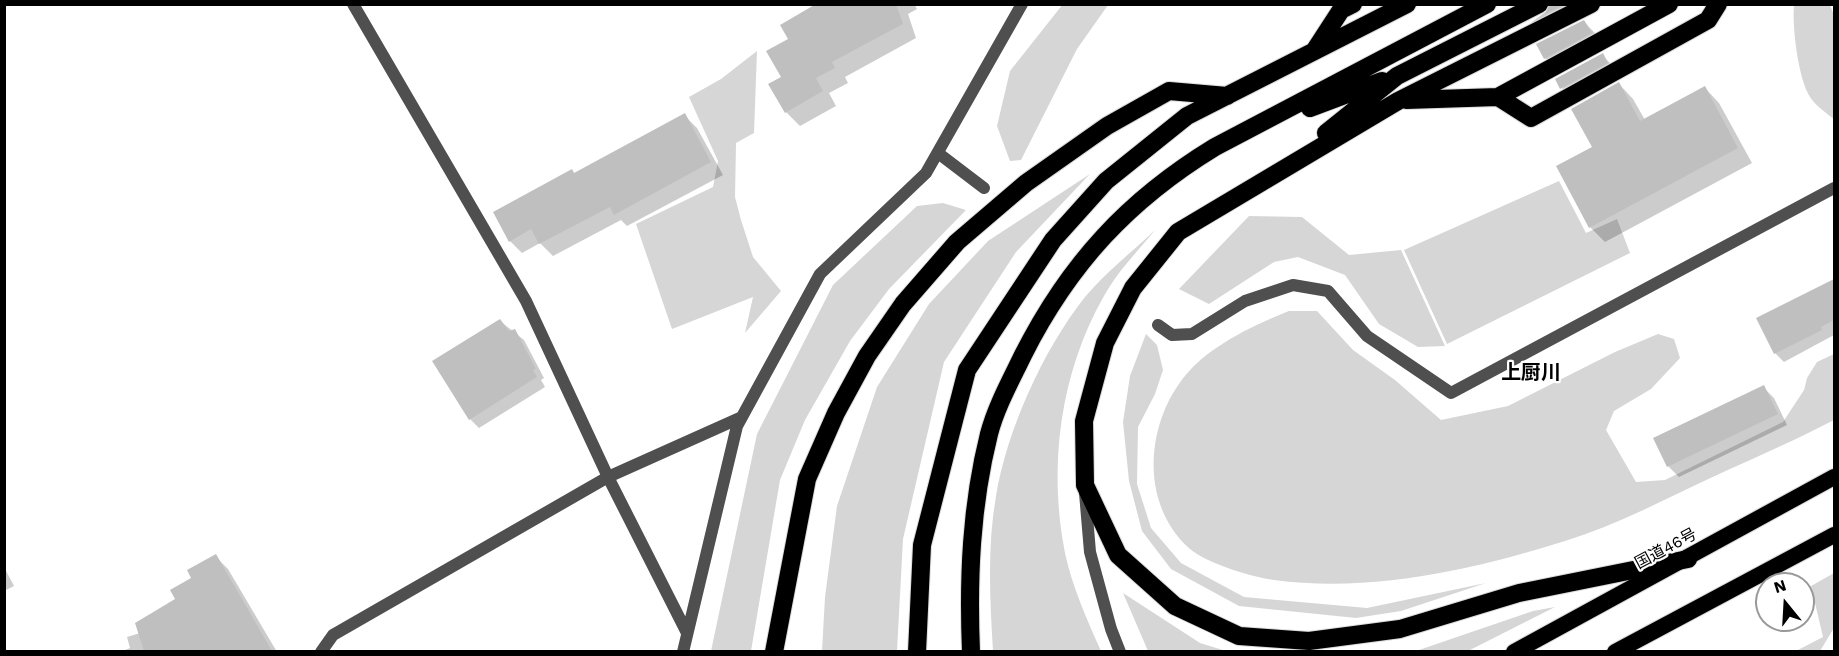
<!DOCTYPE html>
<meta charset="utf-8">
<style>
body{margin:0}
#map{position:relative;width:1839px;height:656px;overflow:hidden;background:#fff;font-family:"Work Sans",sans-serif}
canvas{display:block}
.frame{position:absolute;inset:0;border:6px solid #000;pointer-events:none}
.north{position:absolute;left:1755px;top:572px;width:60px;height:60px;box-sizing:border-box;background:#fff;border:2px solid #999;border-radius:50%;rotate:342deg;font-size:16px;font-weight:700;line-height:24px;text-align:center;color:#000}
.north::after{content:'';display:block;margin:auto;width:21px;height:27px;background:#000;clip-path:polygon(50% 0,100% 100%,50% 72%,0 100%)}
</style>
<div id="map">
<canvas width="1839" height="656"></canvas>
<div class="frame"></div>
<div class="north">N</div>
</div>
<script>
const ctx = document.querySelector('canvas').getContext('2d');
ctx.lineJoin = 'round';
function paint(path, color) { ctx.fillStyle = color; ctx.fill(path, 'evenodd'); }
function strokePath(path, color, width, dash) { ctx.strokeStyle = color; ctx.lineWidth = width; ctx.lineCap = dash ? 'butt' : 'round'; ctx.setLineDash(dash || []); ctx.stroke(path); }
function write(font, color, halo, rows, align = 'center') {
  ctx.font = font + ' "Work Sans","Noto Sans JP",sans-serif'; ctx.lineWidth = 4.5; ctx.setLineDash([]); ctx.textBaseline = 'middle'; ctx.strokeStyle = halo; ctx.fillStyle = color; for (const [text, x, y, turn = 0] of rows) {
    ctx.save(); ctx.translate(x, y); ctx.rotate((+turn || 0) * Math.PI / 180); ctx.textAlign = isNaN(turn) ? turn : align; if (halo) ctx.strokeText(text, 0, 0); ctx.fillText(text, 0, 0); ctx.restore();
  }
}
const green = new Path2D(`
 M1063 4 1108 5 1077 49 1021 160 1010 161 997 126 1010 71Z
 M1794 5H1830L1834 15V119C1826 113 1815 105 1810 97 1798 78 1792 26 1794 5Z
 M757 51 754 133 736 143 735 197 741 220 753 257 781 291 745 333 753 297 672 329 636 224 713 187 718 161 689 97 721 79Z
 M1090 174 1016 252 944 362 903 539 897 651H822L825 597 837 506 877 387 929 304 988 241Z
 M1559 181 1586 233 1617 219 1630 253 1447 344 1404 250Z
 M943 203 966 210 889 289 850 341 805 420 780 480 751 651H711L757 434 833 285 917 206Z
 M1249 216 1302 217 1349 255 1401 250 1445 346 1418 347 1379 324 1345 275 1298 257 1274 262 1209 304 1179 289Z
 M1155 230C1138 251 1117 272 1104 296 1060 373 1048 466 1065 553 1072 586 1087 620 1101 651H993C990 600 987 547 996 496 1007 430 1043 350 1085 297 1105 273 1132 252 1155 230Z
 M1289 311H1317L1353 350 1395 380 1441 420 1508 406 1615 352 1658 334 1674 339 1680 358 1651 389 1614 411 1606 430 1636 482 1665 480 1783 422 1804 390 1807 378 1817 362 1834 354V420C1796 440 1756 457 1717 475 1667 498 1617 525 1565 541 1473 570 1371 593 1274 580 1252 577 1208 564 1190 549 1138 503 1145 418 1191 369 1216 343 1256 324 1289 311Z
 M1146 334 1157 345 1163 370 1155 394 1138 427 1137 484 1151 528 1181 563 1244 597 1367 608 1486 583 1401 611 1356 618 1239 606 1171 569 1142 531 1129 481 1123 422 1130 376Z
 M1834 573V628L1820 651H1796L1823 637 1811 586Z
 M1123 593 1200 643 1226 651H1148Z
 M1555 607 1468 651H1416L1533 611Z`);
const shadow = new Path2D(`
 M819 4H914L917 9 908 14 916 38 845 77 848 83 829 93 836 106 800 126 786 112 783 78 790 40Z
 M1517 4H1581L1542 38 1528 25 1548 10 1531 18Z
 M1584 22 1599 37 1560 73 1545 58Z
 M1602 55 1617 70 1576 103 1562 88Z
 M1619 84 1633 99 1645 120 1705 88 1719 103 1752 163 1605 242 1590 227 1594 148Z
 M684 115 697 128 723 175 627 226 621 220 553 256 540 243 522 253 510 241 575 174Z
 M1834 280V335L1784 362 1775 353 1758 319Z
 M500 321 524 340 544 378 541 380 545 387 479 428 470 419Z
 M1763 387 1774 398 1787 425 1679 477 1668 466Z
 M215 556 228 569 277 652H243L237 643 223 652H120L130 648 127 637 140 633 177 599Z
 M4 567 14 586 4 591Z`);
const building = new Path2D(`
 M816 4H896L903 24 832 62 835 68 816 78 823 91 785 113 768 84 781 77 766 51 788 39 780 25Z
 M1550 4H1565L1526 24 1545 14Z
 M1584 20 1592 33 1544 59 1536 44Z
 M1603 53 1608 63 1560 89 1555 79Z
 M1619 82 1640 121 1705 86 1738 148 1589 228 1556 166 1592 147 1571 109Z
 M685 113 711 162 614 215 610 207 539 244 531 229 509 242 493 212 572 169 574 173Z
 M1834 279V320L1821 327 1822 330 1774 354 1756 318Z
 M500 319 509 331 515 329 536 369 533 370 537 377 469 420 432 361Z
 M1764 385 1778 414 1667 467 1653 438Z
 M216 554 272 651H144L135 623 175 599 170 590 191 578 187 570Z`);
const service = new Path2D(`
 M938 153 984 188
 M1158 325 1172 335 1192 334 1245 301 1293 285 1328 291 1367 336 1451 393 1834 188
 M1085 493 1090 552 1111 629 1120 652`);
const minor = new Path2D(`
 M687 633 608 477 742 417
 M321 652 333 635 608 477 526 301 353 4
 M683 652 737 426 820 274 926 173 1022 4`);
const trunk = new Path2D(`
 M1514 652 1834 477
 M1615 652 1834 535`);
const motorway = new Path2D(`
 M1591 4 1398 101 1178 232 1133 288 1105 343 1084 421 1085 485 1118 555 1175 606 1239 636 1309 641 1400 629 1519 593 1688 559
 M1315 50 1341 10 1353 4
 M1498 97 1531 118 1708 20 1718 4
 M1406 100 1498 97 1669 4
 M1310 108 1382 81
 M1326 133 1397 76 1539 4
 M774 652 807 479 836 413 867 356 903 304 957 242 1026 183 1107 126 1169 91 1227 96
 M917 652 922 545 967 370 1053 240 1106 181 1187 116 1407 4
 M971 652C968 578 971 506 989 434 996 407 1011 380 1023 355 1069 264 1128 200 1215 147L1487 4`);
const streetNames = [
 ["国道46号",1666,549,-28]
];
const quarterNames = [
 ["上厨川",1531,373]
];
paint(green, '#d6d6d6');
paint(shadow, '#0003');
paint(building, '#bfbfbf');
strokePath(trunk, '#dbdbdb', 18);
strokePath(motorway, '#dbdbdb', 20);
strokePath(service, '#4f4f4f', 12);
strokePath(minor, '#4f4f4f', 12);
strokePath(trunk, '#000', 16);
strokePath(motorway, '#000', 18);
write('16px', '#000', '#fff', streetNames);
write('bold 20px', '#000', '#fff', quarterNames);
</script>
